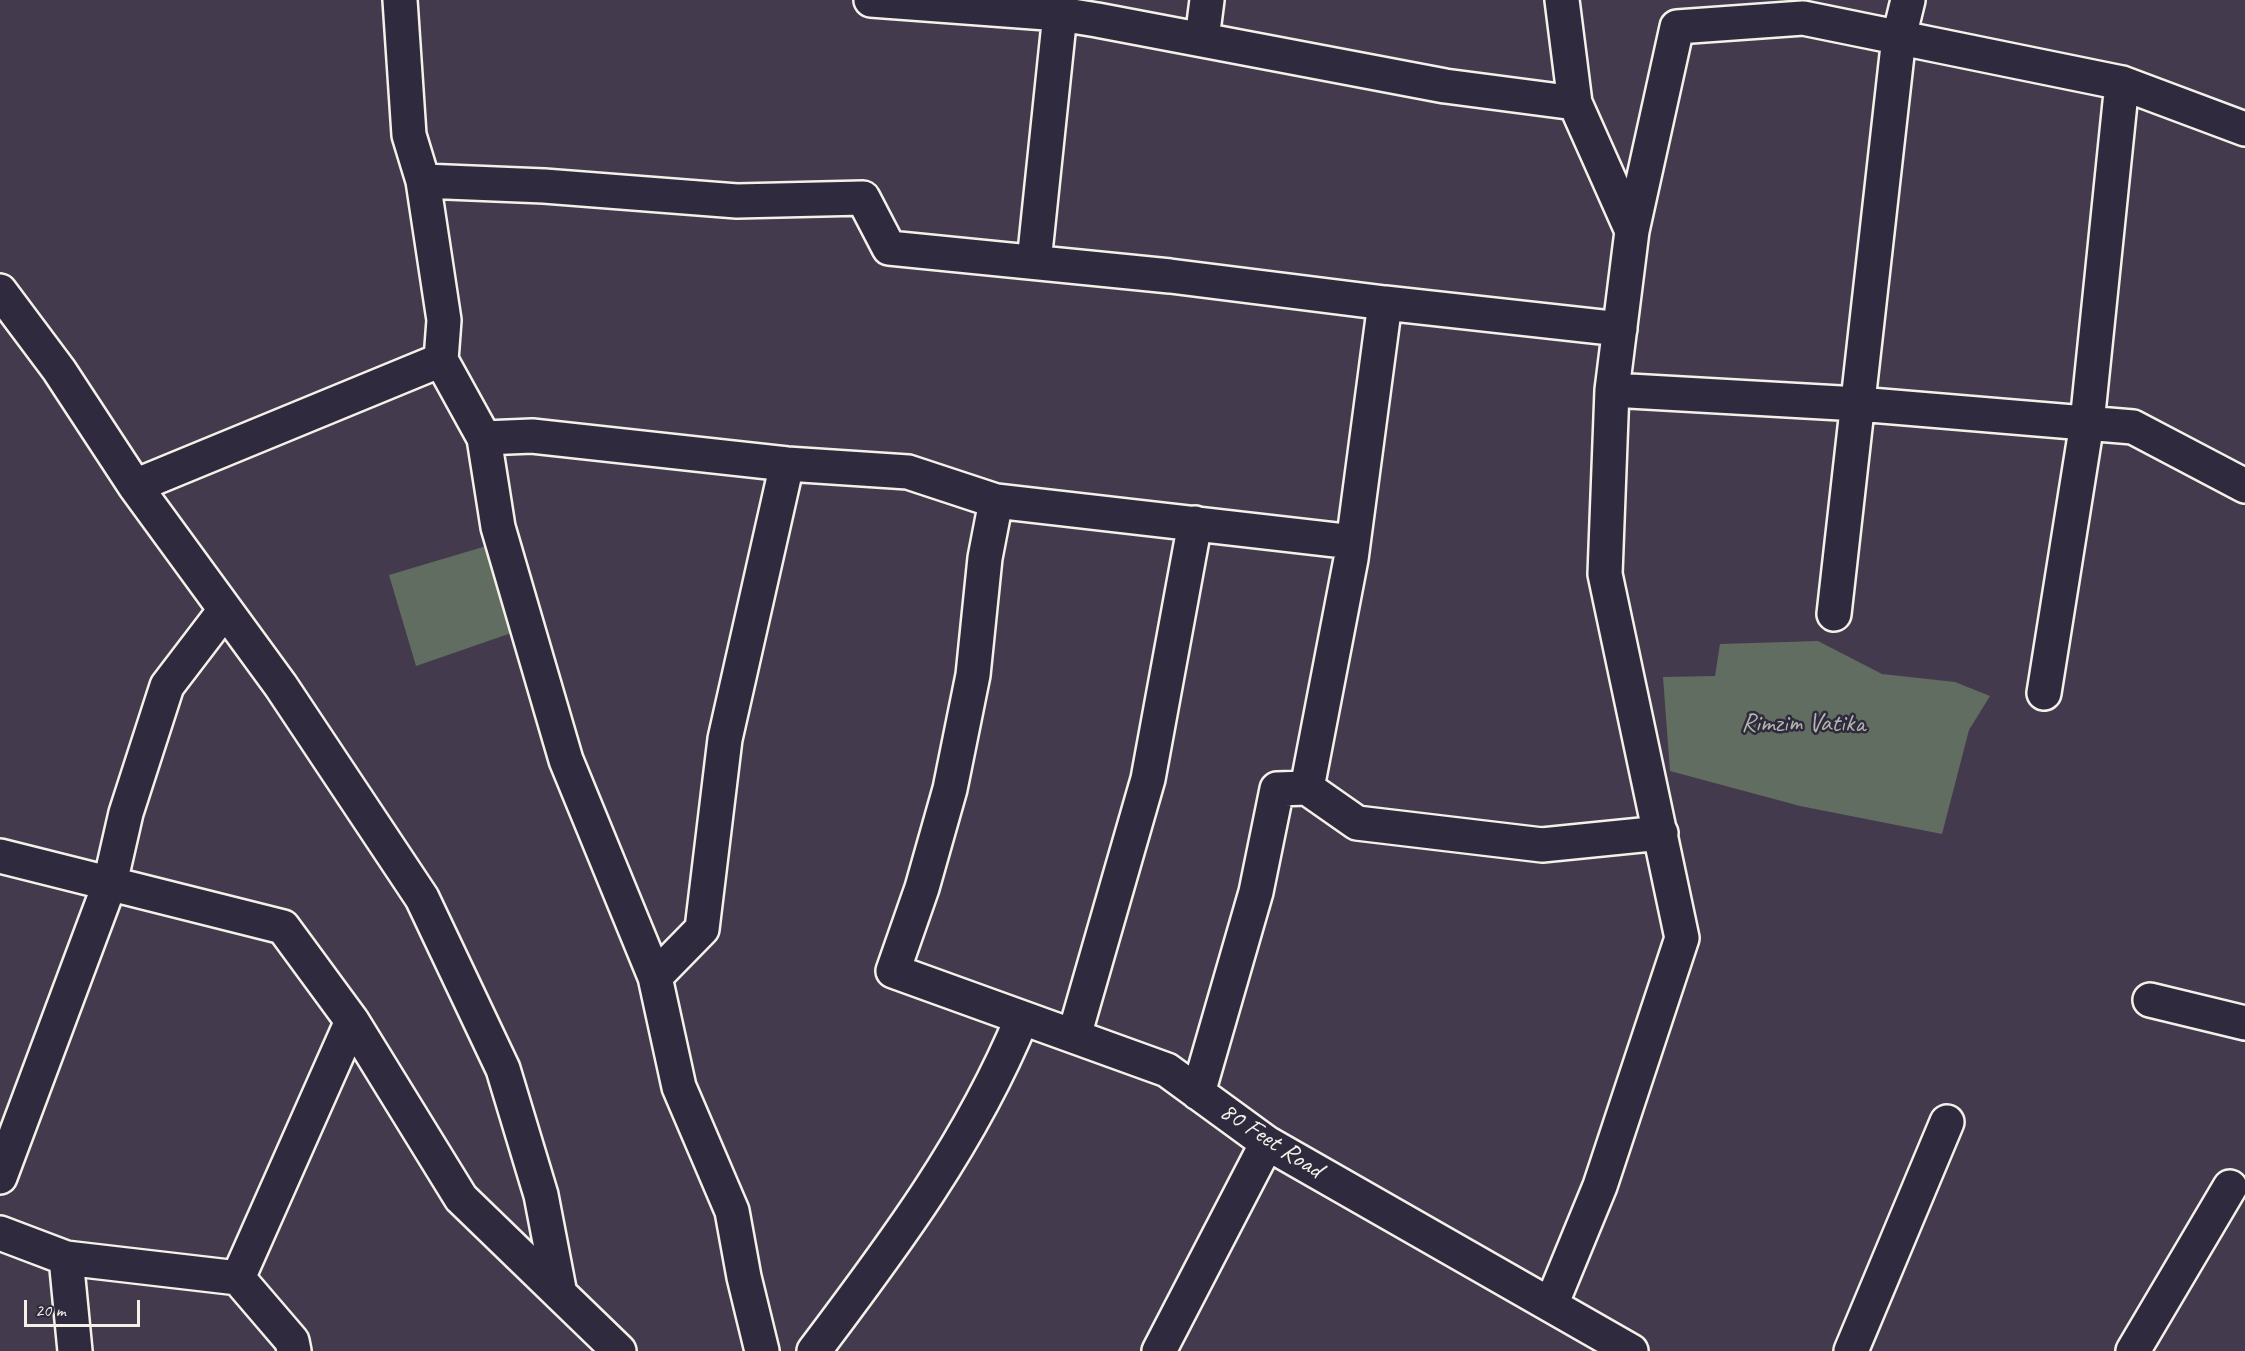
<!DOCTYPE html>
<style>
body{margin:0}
#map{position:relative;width:2245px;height:1351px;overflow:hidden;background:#433a4e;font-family:Caveat,sans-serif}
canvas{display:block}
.scale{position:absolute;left:24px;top:1300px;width:116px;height:27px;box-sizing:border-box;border:3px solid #f4f1e8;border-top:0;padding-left:8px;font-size:18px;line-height:21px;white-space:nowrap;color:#f4f1e8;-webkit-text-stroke:4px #2f2a3d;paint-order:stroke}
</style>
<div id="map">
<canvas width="2245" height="1351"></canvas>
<div class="scale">20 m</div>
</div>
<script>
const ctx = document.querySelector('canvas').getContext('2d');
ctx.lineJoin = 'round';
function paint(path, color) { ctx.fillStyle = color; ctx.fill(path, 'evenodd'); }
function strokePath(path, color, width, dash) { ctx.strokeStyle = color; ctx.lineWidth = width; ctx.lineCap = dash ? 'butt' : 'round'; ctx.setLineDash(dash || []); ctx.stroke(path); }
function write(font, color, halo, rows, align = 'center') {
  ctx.font = font + ' Caveat,sans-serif'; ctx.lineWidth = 5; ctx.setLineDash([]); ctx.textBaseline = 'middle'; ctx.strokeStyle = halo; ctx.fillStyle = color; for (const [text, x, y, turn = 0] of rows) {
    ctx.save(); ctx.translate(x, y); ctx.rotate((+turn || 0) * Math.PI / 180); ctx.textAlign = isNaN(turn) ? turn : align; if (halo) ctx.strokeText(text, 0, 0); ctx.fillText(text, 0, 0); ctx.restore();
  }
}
const green = new Path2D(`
 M493 544 520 630 416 666 389 575Z
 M1818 641 1882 674 1955 682 1990 696 1969 730 1942 834 1800 806 1670 771 1663 677 1715 676 1720 644Z`);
const minor = new Path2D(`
 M400 0 409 135 423 181
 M871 0 1060 14 1097 20 1445 86 1575 103
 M1562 0 1575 103 1632 231 1612 390
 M1202 39 1207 0
 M1632 231 1677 27 1803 18 2122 83 2245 129
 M1034 262 1060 14
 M0 291 59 370 135 486 441 360 484 438
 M1385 303 1620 329
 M441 360 444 320 423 181 544 186 737 201 863 198 889 248 1170 276 1385 303 1351 559 1307 788 1277 789 1256 892 1198 1093
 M135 486 281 686 422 898 503 1069 541 1195 560 1294
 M996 501 1353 542
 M1834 614 1899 37 1908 0
 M2044 693 2087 423 2122 83
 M1307 788 1357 823 1542 845 1661 833
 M0 856 283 927 352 1021 461 1198 619 1351
 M655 977 702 929 725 739 787 464
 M2150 1000 2245 1023
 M1074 1036 1148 779 1195 523
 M0 1177 110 883 126 813 167 686 225 610
 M0 1233 66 1258
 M238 1278 292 1341 294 1351
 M1551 1305 1600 1186 1682 938 1605 574 1612 390 1858 404 2133 427 2245 486
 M75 1351 66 1258 238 1278 352 1021
 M762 1351 744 1277 732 1211 679 1087 655 977 566 760 498 527 484 438 532 436 787 464 908 472 996 501 985 558 973 675 950 789 922 888 893 971 1167 1070 1267 1143 1631 1351
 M814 1351C894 1245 971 1142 1022 1018
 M1159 1351 1267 1143
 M1851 1351 1947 1122
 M2133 1351 2230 1187`);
const parkNames = [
 ["Rimzim Vatika",1803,724]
];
const streetNames = [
 ["80 Feet Road",1271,1141,33]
];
paint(green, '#626d61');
strokePath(minor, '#f4f1e8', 38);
strokePath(minor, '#2f2a3d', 33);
write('26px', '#b2b6ab', '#2f2a3d', parkNames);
write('26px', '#f4f1e8', '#2f2a3d', streetNames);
</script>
